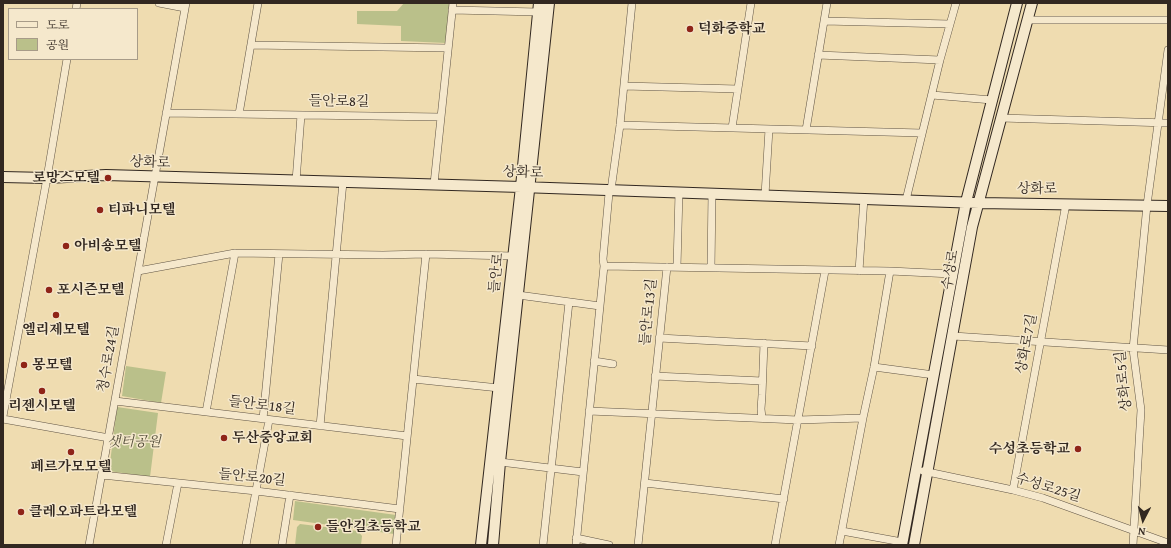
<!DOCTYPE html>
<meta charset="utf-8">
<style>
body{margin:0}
#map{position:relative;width:1171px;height:548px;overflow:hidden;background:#efdcb0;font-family:"Gentium Book Plus","Noto Serif KR",serif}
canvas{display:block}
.frame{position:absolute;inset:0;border:4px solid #322821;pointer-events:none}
.legend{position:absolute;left:8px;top:8px;width:130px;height:52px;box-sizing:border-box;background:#f5e8cc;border:1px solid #a79b88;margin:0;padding:5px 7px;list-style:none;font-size:12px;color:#322821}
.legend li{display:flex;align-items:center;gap:8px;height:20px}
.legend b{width:20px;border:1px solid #a79b88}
.north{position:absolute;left:1123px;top:500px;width:40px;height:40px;-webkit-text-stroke:3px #f5e8cc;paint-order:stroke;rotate:186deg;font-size:11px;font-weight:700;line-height:16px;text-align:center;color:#322821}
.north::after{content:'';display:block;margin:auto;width:14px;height:18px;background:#322821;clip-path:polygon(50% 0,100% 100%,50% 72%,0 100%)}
</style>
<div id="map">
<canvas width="1171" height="548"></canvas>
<div class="frame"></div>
<ul class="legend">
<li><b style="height:5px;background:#f5e8cc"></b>도로</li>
<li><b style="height:11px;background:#bac08a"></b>공원</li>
</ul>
<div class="north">N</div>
</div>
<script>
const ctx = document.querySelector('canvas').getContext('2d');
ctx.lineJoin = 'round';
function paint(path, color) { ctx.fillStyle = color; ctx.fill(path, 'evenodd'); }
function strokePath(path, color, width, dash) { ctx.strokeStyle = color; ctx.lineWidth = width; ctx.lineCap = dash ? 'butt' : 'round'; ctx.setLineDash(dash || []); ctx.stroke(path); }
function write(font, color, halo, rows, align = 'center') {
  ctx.font = font + ' "Gentium Book Plus","Noto Serif KR",serif'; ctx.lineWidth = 3; ctx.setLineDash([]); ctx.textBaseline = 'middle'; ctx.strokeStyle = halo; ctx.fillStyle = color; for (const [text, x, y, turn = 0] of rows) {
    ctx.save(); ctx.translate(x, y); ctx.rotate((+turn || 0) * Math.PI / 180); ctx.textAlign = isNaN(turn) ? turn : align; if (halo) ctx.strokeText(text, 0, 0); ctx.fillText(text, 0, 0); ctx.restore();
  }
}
const green = new Path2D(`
 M404 3H451L446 43 401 41V26L357 24V11H397Z
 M126 366 166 372 161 403 122 396Z
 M117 407 158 413 150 477 109 471Z
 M295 501 396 515 394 534 293 520Z
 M300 524 358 531 362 536 361 545H295L297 527Z`);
const street = new Path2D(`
 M159 3 185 8
 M76 9 77 3
 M452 10 538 12
 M1028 20H1168
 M824 21 950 24
 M251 45 448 48
 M818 55 940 60
 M624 86 738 89
 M932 95 992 100
 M166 113 441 117
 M239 114 258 3
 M1001 118 1168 123
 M620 125 922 133
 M732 128 751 3
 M806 130 827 3
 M296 181 301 115
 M434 184 453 3
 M765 195 769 129
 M906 200 940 60 956 3
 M604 266 603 259 609 193 611 190 620 125 632 3
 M677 267 679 192
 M711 268 712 193
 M138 271 235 253 383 255 426 254 513 256
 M859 271 864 198
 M890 271 952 274
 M518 295 600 306
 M953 336 1168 350
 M659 338 812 346
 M594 361 613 364
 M874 367 934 375
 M655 376 762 381
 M413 379 499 388
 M115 401 407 436
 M589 411 798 420 863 418
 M206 412 235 253
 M3 416 47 178 67 59
 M762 418 761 409 762 395 764 343
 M3 419 109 438
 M263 419 279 254
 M320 426 343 182
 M500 462 583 472
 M923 471 1013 490 1043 498 1168 543
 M102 475 256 491 400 509
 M645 483 784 499
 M1013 490 1066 204
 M842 531 902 542
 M576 538 609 545
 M89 545 186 3
 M166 545 178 483
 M246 545 269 420
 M282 545 290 495
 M396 545 426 254
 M543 545 569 302
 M576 545 604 266 890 271 874 367 863 418 839 545
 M638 545 667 267
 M775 545 825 271
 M1133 545 1141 410 1133 349 1147 205 1168 50`);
const secondary = new Path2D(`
 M3 177 47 178 106 175 521 187 979 203 1168 206
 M481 545 521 187 539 3
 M493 545 500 462 549 3
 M902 545 966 202 1017 3
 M914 545 972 227 1032 3`);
const markers = [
 [690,29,4,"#8f2418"],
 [108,178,4,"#8f2418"],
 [100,210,4,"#8f2418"],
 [66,246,4,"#8f2418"],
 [49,290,4,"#8f2418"],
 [56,315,4,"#8f2418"],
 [24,365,4,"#8f2418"],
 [42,391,4,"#8f2418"],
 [224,438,4,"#8f2418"],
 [1078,449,4,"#8f2418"],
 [71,452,4,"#8f2418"],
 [21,512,4,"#8f2418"],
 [318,527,4,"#8f2418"]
];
const poiNames = [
 ["덕화중학교",698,29],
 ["로망스모텔",100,178,"right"],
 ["티파니모텔",108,210],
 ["아비숑모텔",74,246],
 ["포시즌모텔",57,290],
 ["엘리제모텔",56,330,"center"],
 ["몽모텔",32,365],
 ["리젠시모텔",42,406,"center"],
 ["두산중앙교회",232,438],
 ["수성초등학교",1070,449,"right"],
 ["페르가모모텔",71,467,"center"],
 ["클레오파트라모텔",29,512],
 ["들안길초등학교",326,527]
];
const streetNames = [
 ["들안로8길",339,102,1],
 ["상화로",150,163,2],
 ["상화로",523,173,2],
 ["상화로",1037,189],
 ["수성로",951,270,-80],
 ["들안로",497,273,-84],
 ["들안로13길",649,312,-84],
 ["상화로7길",1027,344,-79],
 ["청수로24길",109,359,-80],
 ["상화로5길",1124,381,-96],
 ["들안로18길",262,406,7],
 ["들안로20길",252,478,6],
 ["수성로25길",1048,488,17]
];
const parkNames = [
 ["샛터공원",134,442]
];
paint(green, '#bac08a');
strokePath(street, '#615545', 8);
strokePath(secondary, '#322821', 12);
strokePath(street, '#f5e8cc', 7);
strokePath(secondary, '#f5e8cc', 10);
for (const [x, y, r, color] of markers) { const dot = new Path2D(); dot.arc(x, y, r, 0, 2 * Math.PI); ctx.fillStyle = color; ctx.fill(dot); strokePath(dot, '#f5e8cc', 1.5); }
write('bold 14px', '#322821', '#f5e8cc', poiNames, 'left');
write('14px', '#322821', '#f5e8cc', streetNames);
write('italic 14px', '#544e3b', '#f5e8cc', parkNames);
</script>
